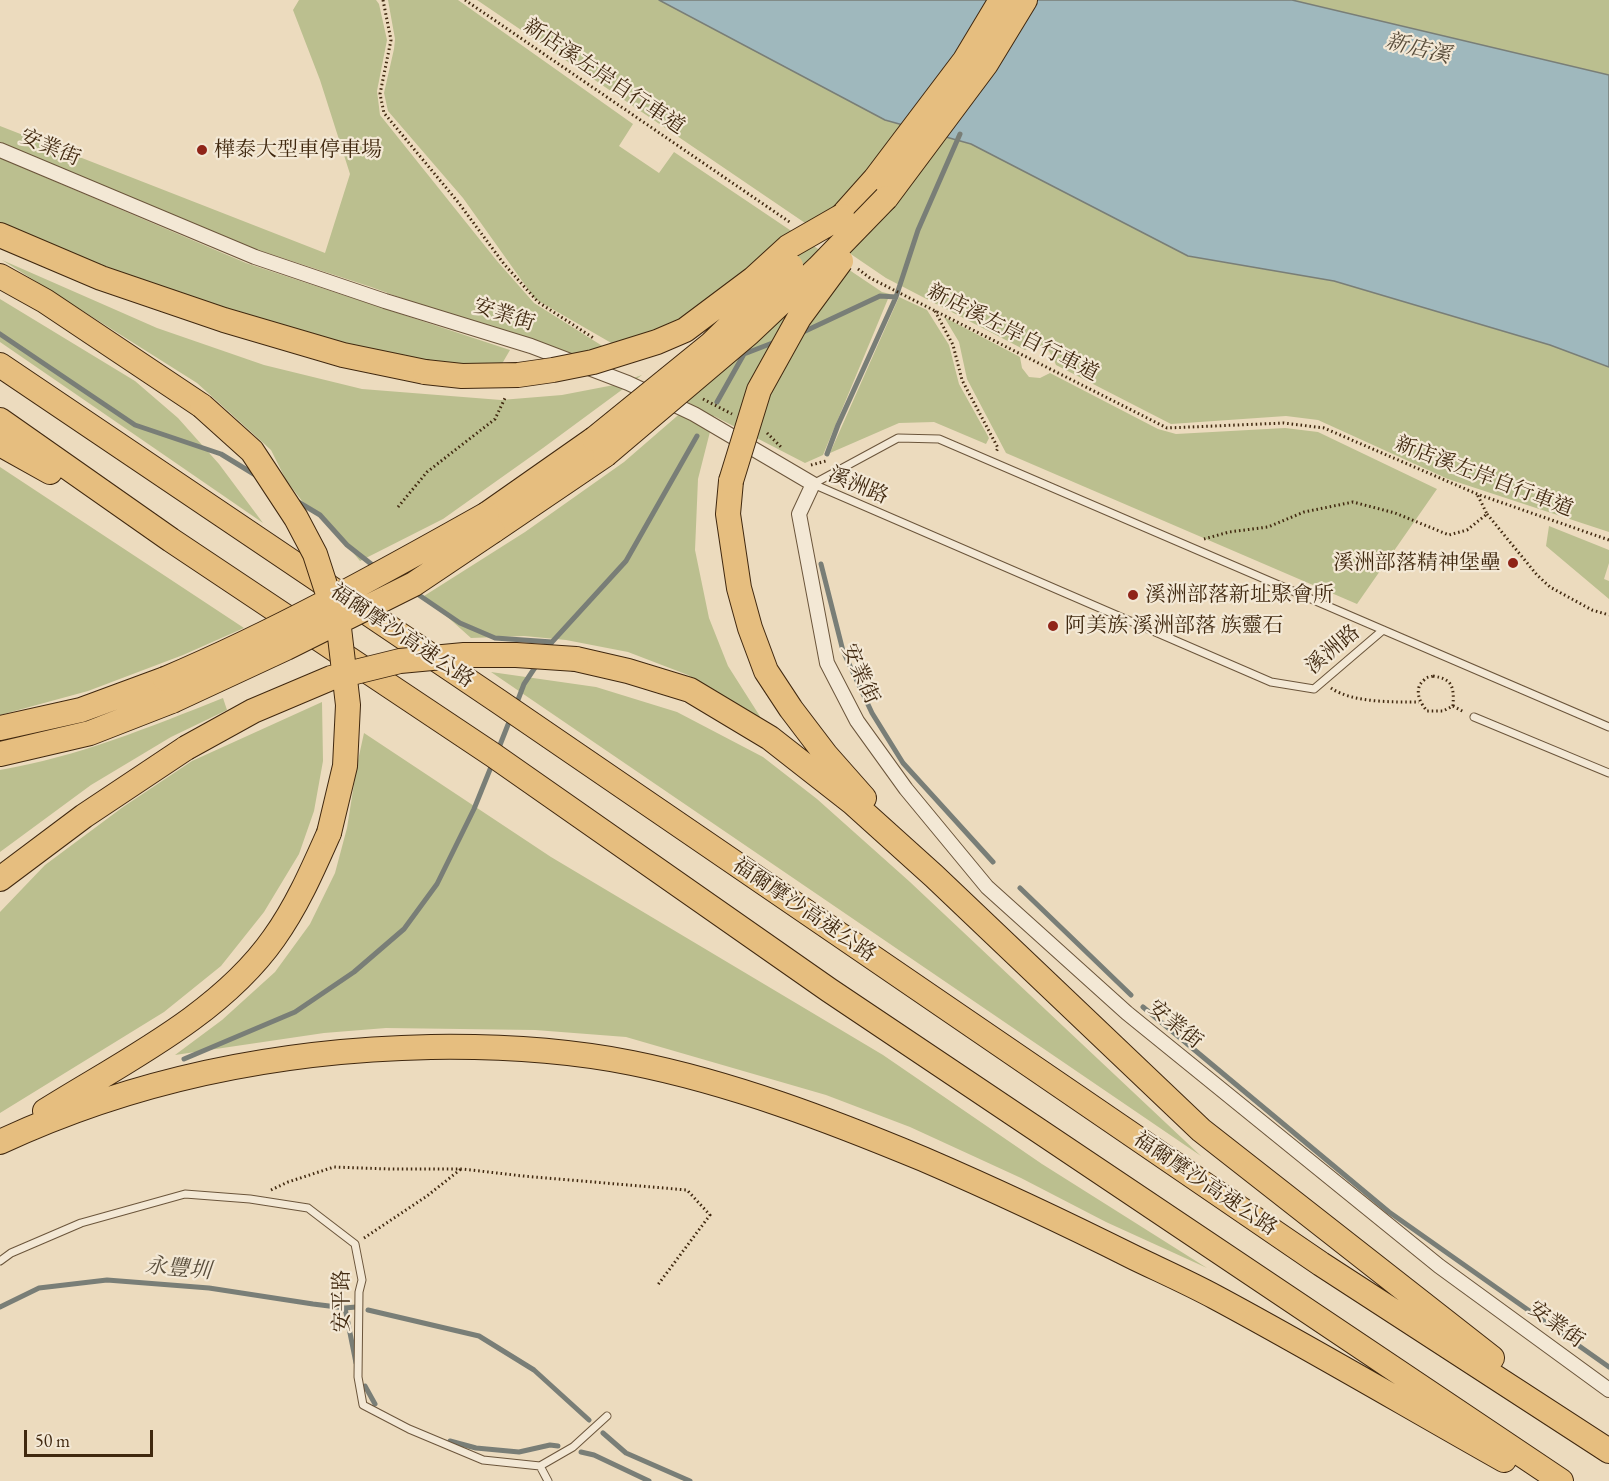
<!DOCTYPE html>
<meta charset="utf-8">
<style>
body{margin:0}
#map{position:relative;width:1609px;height:1481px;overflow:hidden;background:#ecdbbe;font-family:"EB Garamond",serif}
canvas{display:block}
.scale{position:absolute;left:24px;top:1430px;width:129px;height:27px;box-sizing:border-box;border:3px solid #40280f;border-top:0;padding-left:8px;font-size:18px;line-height:21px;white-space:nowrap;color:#40280f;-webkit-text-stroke:4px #f3e8d5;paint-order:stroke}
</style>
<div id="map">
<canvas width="1609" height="1481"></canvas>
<div class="scale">50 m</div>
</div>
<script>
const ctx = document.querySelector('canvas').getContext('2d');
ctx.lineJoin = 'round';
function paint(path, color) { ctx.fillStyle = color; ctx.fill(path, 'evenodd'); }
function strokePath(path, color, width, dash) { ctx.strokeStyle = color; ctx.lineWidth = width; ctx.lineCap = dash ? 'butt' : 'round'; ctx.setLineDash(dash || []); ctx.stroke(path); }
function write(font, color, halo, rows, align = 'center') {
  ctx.font = font + ' "EB Garamond","Noto Serif TC",serif'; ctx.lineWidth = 4.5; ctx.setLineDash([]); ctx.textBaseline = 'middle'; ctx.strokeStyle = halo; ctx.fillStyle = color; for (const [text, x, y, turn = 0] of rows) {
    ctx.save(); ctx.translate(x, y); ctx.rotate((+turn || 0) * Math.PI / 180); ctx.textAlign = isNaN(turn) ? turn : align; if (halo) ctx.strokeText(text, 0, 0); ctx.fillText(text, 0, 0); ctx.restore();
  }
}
const green = new Path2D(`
 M299 0H376L379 4 387 40 377 91 380 115 497 261 534 303 612 352 579 362 371 287 246 246 0 142V126L325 253 350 174 320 80 293 10Z
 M388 0H458L633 124 619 146 659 173 674 152 882 292 890 294 823 455 805 463 714 416 698 479 695 550 709 618 728 666 761 718 688 675 628 652 566 640 524 636 471 638 424 596 525 532 624 462 691 404 684 400 765 326 724 290 671 325 620 348 535 299 463 198 388 111 384 93 394 49 395 39Z
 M477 0H659L885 120 971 144 1188 256 1334 281 1550 345 1609 367V532L1448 479 1318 420 1286 416 1171 424 1056 365C1050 349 1042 340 1025 350L886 278Z
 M1292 0H1609V75Z
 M0 158 246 263 510 350 499 369 373 357 109 275 0 226Z
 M2 260 157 328 264 365 362 389 501 400 562 395 614 385 642 375 543 448 443 519 360 561 322 515 302 501 286 480 271 450 197 383Z
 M899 297 927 310 949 345 959 384 989 438 986 444 934 422 899 423 830 453Z
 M0 299 135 381 178 418 219 464 263 523 0 342Z
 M944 317 1020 357 1022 368 1029 377 1040 378 1050 373 1158 429 1176 434 1285 428 1318 432 1437 489 1357 604 1006 453 967 379 959 342Z
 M0 467 244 628 183 655 88 691 0 715Z
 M1549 526 1609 550V563L1604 579 1609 581V599L1546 546Z
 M491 672 596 687 677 712 763 757 817 799 910 882 1201 1156Z
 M223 698 227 710 171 737 91 785 0 852V770C77 757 150 727 223 698Z
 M322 702 323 761 314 811 299 854 264 912 221 966 164 1012 0 1113V912L45 865 123 807 192 761Z
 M364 733 551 857 883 1055 1042 1164 1207 1268 1106 1222 1021 1178 910 1127 826 1095 626 1037 535 1030 386 1028 324 1033 175 1055 222 1020 275 972 310 924 335 873 347 828 357 765Z`);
const water = new Path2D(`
 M659 0H1292L1609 75V367L1550 345 1334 281 1188 256 971 144 885 120Z`);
const stream = new Path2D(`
 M801 333 880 296 896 297
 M0 334 135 425 221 454 257 476
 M717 402 744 354 775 342
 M827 454 838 425 896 297 918 230 960 134
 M295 500 320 515 347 545 375 567
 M821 564 843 651 872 713 903 763 993 862
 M413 591 460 623 495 638 552 642
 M546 651 552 642 626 561 697 436
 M516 705 524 684 538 663
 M498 750 511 717
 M1020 888 1131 995
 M1143 1007 1389 1212 1609 1367
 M184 1059 295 1012 354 972 404 929 437 884 474 809 493 762
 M0 1307 39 1288 107 1280 209 1288 313 1304 345 1308 356 1307
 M345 1308 356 1363
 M368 1310 479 1336 534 1370 589 1420
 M365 1386 375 1404
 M603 1433 626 1453 690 1481
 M450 1441 476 1448 519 1452 550 1445 558 1446
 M581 1452 594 1455 649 1481`);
const path = new Path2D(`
 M383 0 391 40 380 94 384 113 458 202 504 264 538 302 595 339
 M465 0 791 223
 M858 269 870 278 1167 428 1284 423 1324 428 1477 494 1609 540
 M935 311 953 345 962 380 998 448 996 452
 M703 399 732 414
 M767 433 781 447
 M811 465 826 461 827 462
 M845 479 853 486 854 490
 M398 507 427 472 495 419 506 396
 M1487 514 1537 575 1550 587 1592 610 1609 615
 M1204 539 1229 532 1268 527 1304 512 1353 502 1395 513 1449 535 1467 530 1487 514 1477 494
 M1433 676C1453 679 1454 687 1453 706L1443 711H1427C1420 703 1413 689 1424 680 1426 677 1430 677 1433 676Z
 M1331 688C1352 703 1394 702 1419 702
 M1453 706 1464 712
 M271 1190 288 1182 334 1167 389 1169H462L523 1176 687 1190 710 1215 657 1286
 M364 1238 427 1196 461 1169`);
const service = new Path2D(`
 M813 484 898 438 939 439 1609 727
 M813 484 1271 682 1314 689 1383 630
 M1474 717 1609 773
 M0 1261 11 1253 81 1223 185 1194 250 1199 308 1208 355 1244 362 1280 359 1292 358 1377 363 1405 409 1429 483 1460 540 1466 573 1447 607 1416
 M540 1466 548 1481`);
const minor = new Path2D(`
 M0 150 255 257 385 301 531 346 628 383 694 414 813 484 799 514 827 663 857 721 906 789 987 887 1127 1013 1439 1266 1609 1390`);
const motorway = new Path2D(`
 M886 198 986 64 1025 0
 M842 216 875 179 965 60 1001 0
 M0 235 101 278 224 320 343 355 425 372
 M0 276 45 301 202 406
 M0 365 498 701 1321 1264 1609 1451
 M0 420 171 540 493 755 829 990 1561 1481
 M0 444 50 472
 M731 481 728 514 739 588 750 628 766 671 791 709 826 755 864 798
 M487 514 594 439
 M493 531 605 455
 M576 659 628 671 690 690 770 738 853 803 934 876 1201 1130 1492 1358
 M0 728 81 710 165 679
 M0 754 90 733 172 701
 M0 879 84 816 186 748
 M45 1111C123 1062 220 1015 274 938 297 906 313 869 329 833
 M0 1142C135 1079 282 1050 431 1047 498 1046 566 1050 632 1063 732 1083 829 1120 923 1159 995 1190 1065 1223 1135 1258 1162 1271 1189 1283 1215 1297 1312 1349 1408 1406 1504 1460`);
const motorwayBridge = new Path2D(`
 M425 372 462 376 518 375 553 370 593 362 657 342 685 330 753 279 788 247 842 216
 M202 406 252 451 296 518 315 554 339 628 348 705 345 766 329 833
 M594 439 711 344 791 266
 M605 455 749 333 818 268 886 198
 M731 481 759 390 799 318 841 261
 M165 679C276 632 382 573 487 514
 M172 701 286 648 414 584 493 531
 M186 748 253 711 331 678 400 661 464 655H516L576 659`);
const markers = [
 [202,150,6,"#8f2418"],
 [1513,563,6,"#8f2418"],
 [1133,595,6,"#8f2418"],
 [1053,626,6,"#8f2418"]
];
const streetNames = [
 ["新店溪左岸自行車道",604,77,34],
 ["安業街",50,148,23],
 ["安業街",504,315,18],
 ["新店溪左岸自行車道",1013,333,27],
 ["新店溪左岸自行車道",1484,477,21],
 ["溪洲路",858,486,23],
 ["福爾摩沙高速公路",402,636,34],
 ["溪洲路",1333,650,-40],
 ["安業街",860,674,66],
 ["福爾摩沙高速公路",804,910,34],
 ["安業街",1175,1025,39],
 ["福爾摩沙高速公路",1205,1184,34],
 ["安平路",342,1301,-90],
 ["安業街",1556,1325,36]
];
const poiNames = [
 ["樺泰大型車停車場",214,150],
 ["溪洲部落精神堡壘",1501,563,"right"],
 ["溪洲部落新址聚會所",1145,595],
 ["阿美族 溪洲部落 族靈石",1065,626]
];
const waterNames = [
 ["新店溪",1418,49,14],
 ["永豐圳",178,1269,5]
];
paint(green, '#bbbf8f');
paint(water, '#9fb8bd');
strokePath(water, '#797e77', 1.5);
strokePath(stream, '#797e77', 5);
strokePath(service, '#6b553b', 9);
strokePath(minor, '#6b553b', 16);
strokePath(motorway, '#40280f', 26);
strokePath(path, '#40280f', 3, [1.5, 3]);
strokePath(service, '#f3e8d5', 7);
strokePath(minor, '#f3e8d5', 14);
strokePath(motorway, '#e6be7f', 24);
strokePath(motorwayBridge, '#40280f', 26, []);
strokePath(motorwayBridge, '#e6be7f', 24);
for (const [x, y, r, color] of markers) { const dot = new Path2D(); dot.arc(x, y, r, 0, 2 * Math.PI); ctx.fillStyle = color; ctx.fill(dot); strokePath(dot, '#f3e8d5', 2); }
write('21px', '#40280f', '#f3e8d5', streetNames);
write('21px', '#40280f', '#f3e8d5', poiNames, 'left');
write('italic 22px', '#584c3a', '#f3e8d5', waterNames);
</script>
